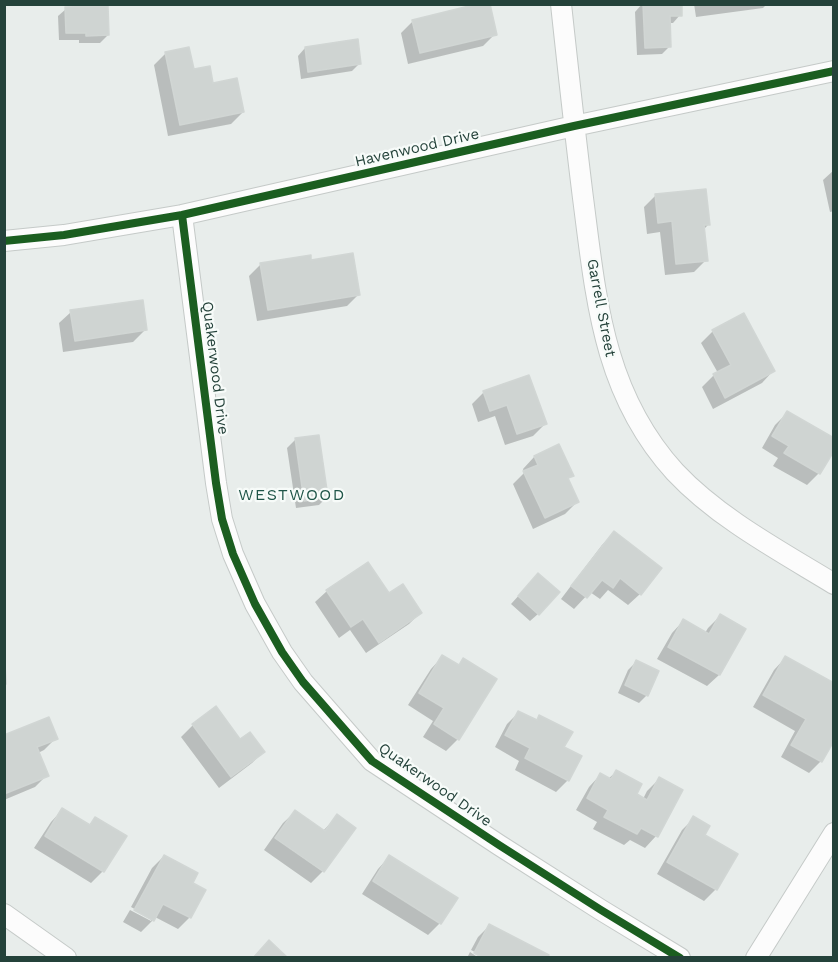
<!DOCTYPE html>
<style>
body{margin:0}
#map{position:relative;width:838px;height:962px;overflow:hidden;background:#e8edeb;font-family:"Work Sans",sans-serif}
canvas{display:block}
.frame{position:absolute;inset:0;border:6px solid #24423a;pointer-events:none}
</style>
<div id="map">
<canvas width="838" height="962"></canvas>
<div class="frame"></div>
</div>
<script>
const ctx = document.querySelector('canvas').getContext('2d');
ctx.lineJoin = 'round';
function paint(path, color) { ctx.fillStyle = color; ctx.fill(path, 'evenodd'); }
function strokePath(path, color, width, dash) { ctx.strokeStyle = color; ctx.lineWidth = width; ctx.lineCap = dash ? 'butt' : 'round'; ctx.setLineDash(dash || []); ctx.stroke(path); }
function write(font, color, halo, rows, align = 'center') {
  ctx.font = font + ' "Work Sans",sans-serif'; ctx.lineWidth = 4.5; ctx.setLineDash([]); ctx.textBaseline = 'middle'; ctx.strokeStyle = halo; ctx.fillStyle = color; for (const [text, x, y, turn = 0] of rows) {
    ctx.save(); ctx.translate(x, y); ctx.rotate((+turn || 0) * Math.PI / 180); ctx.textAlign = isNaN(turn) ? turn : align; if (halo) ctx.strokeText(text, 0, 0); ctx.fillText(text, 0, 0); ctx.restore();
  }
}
const shadow = new Path2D(`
 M642 4H680V15L673 23H669L670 46 662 54 637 55 635 12Z
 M694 4H767L763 8 696 17Z
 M66 9 108 35 100 43H79V40H59L58 16Z
 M413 21 495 34 483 46 408 64 401 33Z
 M305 48 360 63 352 71 301 79 298 56Z
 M166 53 212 84 243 112 231 124 168 136 154 65Z
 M834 170V211L830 212 823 180Z
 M656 195 709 224 703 230 706 260 694 272 665 275 660 232 647 234 644 207Z
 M310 261 359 294 347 306 257 321 249 276 261 264Z
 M71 312 145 330 133 342 63 352 59 323Z
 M713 331 773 371 762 383 713 409 702 387 713 376 718 373 701 343Z
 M484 392 545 424 533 436 505 445 495 416 478 422 472 404Z
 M787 413 834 448 819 473 807 485 773 466 778 458 762 448 775 425Z
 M295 440 327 497 319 505 296 508 287 448Z
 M559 446 572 475 567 480 577 502 565 514 533 529 513 484 524 473 523 469 534 457Z
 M614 533 640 594 628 605 608 590 600 599 590 592 574 609 561 599 602 545Z
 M531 582 538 614 530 621 511 604Z
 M327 591 389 595 420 613 409 624 366 653 350 630 339 638 315 602Z
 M720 616 744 629 719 675 707 686 657 659 672 633 683 621 705 633 708 628Z
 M442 657 458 666 463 660 458 739 446 751 423 737 433 721 408 705 431 669Z
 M785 658 821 761 809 773 781 757 795 731 753 707 774 670Z
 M636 662 647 695 639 703 618 693 628 670Z
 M216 708 240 741 263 752 252 763 219 788 181 737 193 725Z
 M518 713 535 721 540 717 562 748 568 780 556 792 515 770 519 761 495 747 507 724Z
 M4 736 56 738 44 750 38 753 47 775 35 787 4 800Z
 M616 772 635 795 643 799 647 791 659 779 656 836 645 848 630 840 624 845 593 829 597 822 576 810 589 787 600 775 608 779Z
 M62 810 88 826 95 819 103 871 91 883 34 848 51 822Z
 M295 812 323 831 337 816 323 871 311 883 264 850 283 823Z
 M694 818 703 836 716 889 704 901 657 874 682 830Z
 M164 856 191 883 204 890 190 917 178 929 155 917 153 920 141 932 123 922 130 910 151 921V918L131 907 152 868Z
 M389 857 440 923 428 935 362 894 378 869Z
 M490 925 486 958 471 950 478 937Z
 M470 952 479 958H467Z`);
const building = new Path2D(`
 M477 4H490L497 35 420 53 412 20Z
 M643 4H682V16H670L671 47 645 48Z
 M108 6 109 35 86 36V33H66L65 7Z
 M358 39 361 64 308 72 305 47Z
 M189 47 194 69 210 66 213 83 237 78 244 112 180 125 165 52Z
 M706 189 710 225H704L708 261 676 264 672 221 658 223 655 194Z
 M353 253 360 295 268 310 260 263 311 255V260Z
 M143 300 147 330 75 341 70 310Z
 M744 313 775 371 725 398 713 374 731 365 712 330Z
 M529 375 547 424 517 434 507 405 490 411 483 391Z
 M787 411 834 438V451L820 474 784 453 789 446 772 436Z
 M319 435 328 497 304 501 295 438Z
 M559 444 574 476 568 478 579 502 545 518 523 471 538 465 534 456Z
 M614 531 662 568 641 595 620 578 613 588 602 580 587 598 571 586Z
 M368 562 389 593 403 584 422 613 379 643 363 619 351 627 326 590Z
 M538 573 560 592 539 615 518 596Z
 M720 614 746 629 720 675 668 647 683 619 709 634Z
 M4 642 6 684 4 685Z
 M442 655 459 665 463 658 497 679 459 740 434 724 444 708 419 693Z
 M785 656 834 683V741L822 762 791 745 806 719 763 695Z
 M636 660 659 671 648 696 625 685Z
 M216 706 240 739 250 732 265 752 231 777 192 724Z
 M518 711 537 720 539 715 573 732 564 747 582 756 569 781 525 758 530 748 505 735Z
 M49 717 58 739 37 747 49 776 4 794V735Z
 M616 770 642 784 637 794 647 800 659 777 683 790 658 837 641 828 637 834 604 817 608 810 587 798 600 773 611 779Z
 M62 808 90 825 95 817 127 836 104 872 45 836Z
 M295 810 325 831 337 814 356 828 324 872 275 838Z
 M693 816 710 826 705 835 738 854 717 890 667 862Z
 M164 855 198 873 193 883 206 890 191 918 163 904 154 921 134 910Z
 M389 855 458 898 441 924 373 881Z
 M489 924 549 955 548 958H483L474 953Z
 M269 940 288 958H253Z`);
const street = new Path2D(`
 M561 4C568 69 575 134 583 198 596 298 603 393 675 472 718 518 780 551 834 584
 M182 215 216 483 222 519 233 554 255 604 282 652 303 682 372 761 499 845 601 910 680 958
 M4 241 64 235 182 215 574 126 834 71
 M4 914 66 958
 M756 958 834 833`);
const cycleway = new Path2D(`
 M182 215 216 483 222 519 233 554 255 604 282 652 303 682 372 761 499 845 601 910 680 958
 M4 241 64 235 182 215 574 126 834 71`);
const streetNames = [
 ["Havenwood Drive",417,148,-13],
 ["Garrell Street",601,308,79],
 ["Quakerwood Drive",215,368,83],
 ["Quakerwood Drive",435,785,35]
];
const neighbourhoodNames = [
 ["WESTWOOD",292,495]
];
paint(shadow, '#0003');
paint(building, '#cfd4d2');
strokePath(building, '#d1d6d4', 1.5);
strokePath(street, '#c5cac8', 22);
strokePath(street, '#fcfcfc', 20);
strokePath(cycleway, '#1b5e20', 8);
write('15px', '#24423a', '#f7fbf9', streetNames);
ctx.letterSpacing = '1.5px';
write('16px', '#1f5548', '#f7fbf9', neighbourhoodNames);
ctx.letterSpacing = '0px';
</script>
